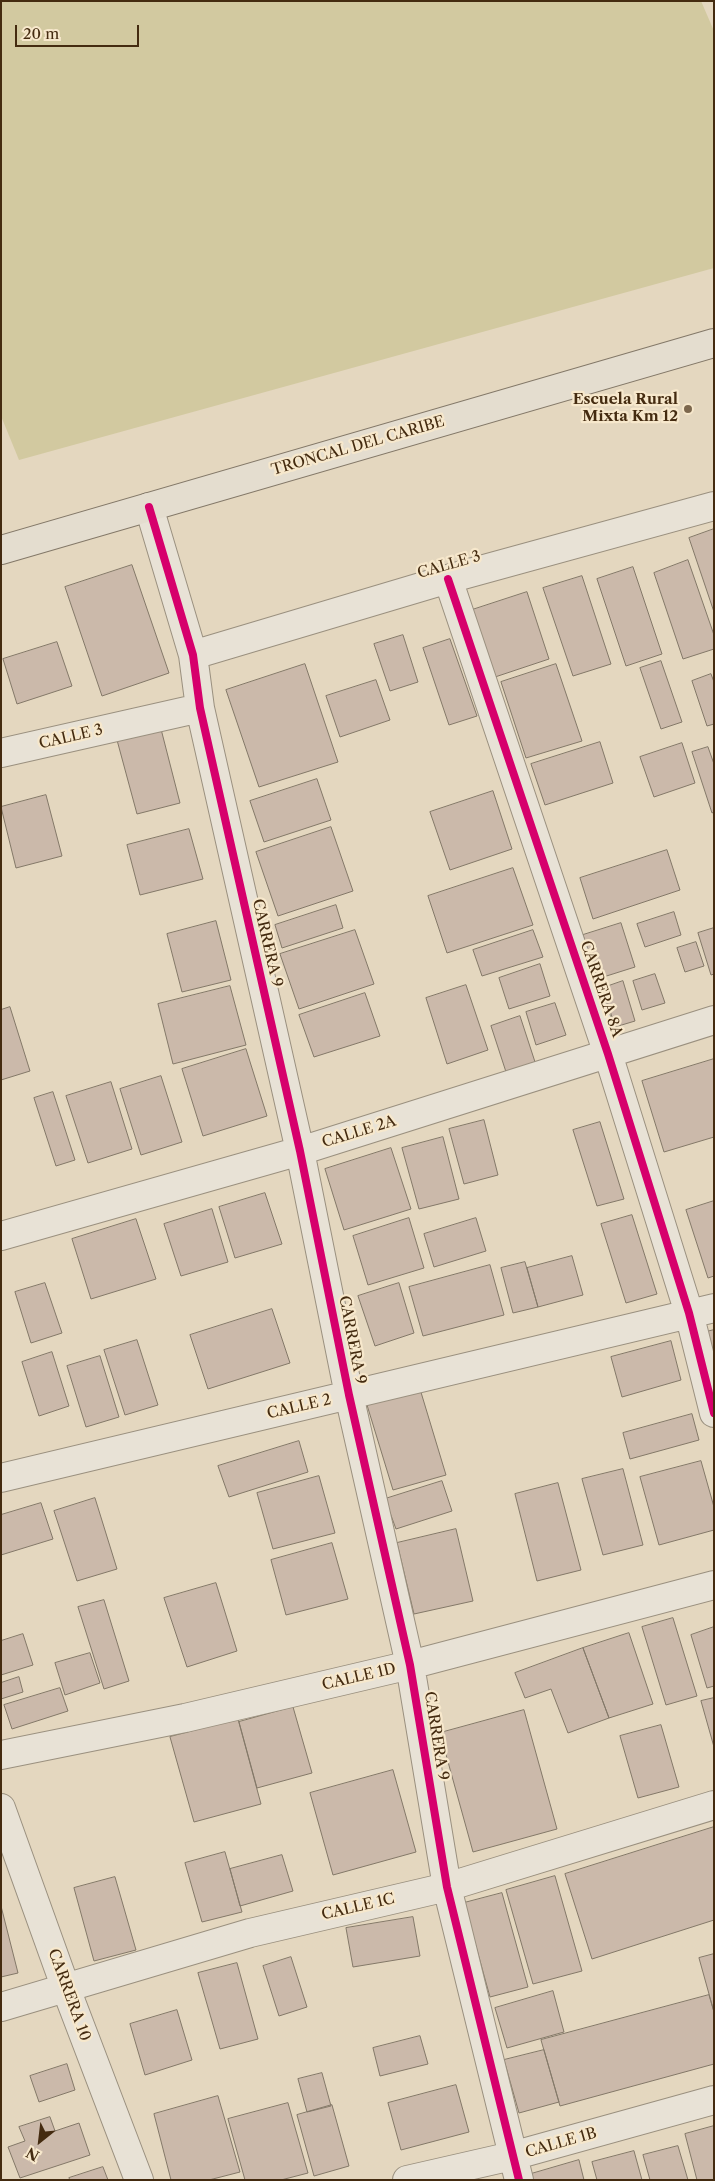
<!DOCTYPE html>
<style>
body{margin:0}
#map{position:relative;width:715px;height:2181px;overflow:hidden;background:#e4d7bf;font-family:"Libre Caslon Text",serif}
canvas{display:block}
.frame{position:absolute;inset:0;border:2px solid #442b10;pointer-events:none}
.north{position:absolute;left:15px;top:2116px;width:50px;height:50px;-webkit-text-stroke:4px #f7e8cc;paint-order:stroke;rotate:209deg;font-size:14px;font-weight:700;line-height:20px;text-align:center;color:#442b10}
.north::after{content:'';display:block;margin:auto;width:18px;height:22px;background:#442b10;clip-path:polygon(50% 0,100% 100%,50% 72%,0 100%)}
.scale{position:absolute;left:15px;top:25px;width:124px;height:22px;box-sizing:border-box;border:2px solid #442b10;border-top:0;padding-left:6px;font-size:15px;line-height:18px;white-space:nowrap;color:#442b10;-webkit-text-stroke:4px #f7e8cc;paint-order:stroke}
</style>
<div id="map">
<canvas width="715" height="2181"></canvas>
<div class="frame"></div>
<div class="north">N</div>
<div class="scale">20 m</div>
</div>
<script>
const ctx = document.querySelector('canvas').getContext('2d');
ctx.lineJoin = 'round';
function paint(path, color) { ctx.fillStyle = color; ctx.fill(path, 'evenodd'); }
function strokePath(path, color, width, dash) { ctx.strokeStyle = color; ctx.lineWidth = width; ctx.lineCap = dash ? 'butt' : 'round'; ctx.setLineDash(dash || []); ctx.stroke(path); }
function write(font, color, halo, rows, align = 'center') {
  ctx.font = font + ' "Libre Caslon Text",serif'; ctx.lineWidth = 4.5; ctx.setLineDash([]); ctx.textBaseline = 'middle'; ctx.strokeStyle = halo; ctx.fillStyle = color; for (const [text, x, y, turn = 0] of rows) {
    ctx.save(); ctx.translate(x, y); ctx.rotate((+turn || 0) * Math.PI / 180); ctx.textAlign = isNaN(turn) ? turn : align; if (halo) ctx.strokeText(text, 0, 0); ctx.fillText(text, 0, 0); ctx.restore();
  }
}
const green = new Path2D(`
 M1 1H701L714 31V268L19 460 1 416Z`);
const building = new Path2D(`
 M714 529V612L689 538Z
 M688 560 714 635V649L683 659 654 573Z
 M132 565 169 673 102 696 65 587Z
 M633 567 662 654 626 666 597 579Z
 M582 576 611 664 573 676 543 588Z
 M527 592 549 659 495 677 472 610Z
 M403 635 418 682 390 691 374 644Z
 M450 639 477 716 449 725 423 648Z
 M57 642 72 686 17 704 3 659Z
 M661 661 682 722 661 729 640 668Z
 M305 664 338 762 259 787 226 690Z
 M556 664 582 741 526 758 501 682Z
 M711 674 714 682V724L707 726 692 681Z
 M376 680 390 720 340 737 326 696Z
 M161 729 180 803 137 814 117 740Z
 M600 742 613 783 545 805 531 764Z
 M682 743 695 783 654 797 640 757Z
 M708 747 714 764V812L712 813 692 752Z
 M317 779 331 820 264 842 250 801Z
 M493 791 512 849 450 870 430 812Z
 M46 795 62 856 16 868 1 807Z
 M331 827 353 891 278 916 256 852Z
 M189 829 203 879 140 895 127 845Z
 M667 850 680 890 593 919 580 878Z
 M513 868 533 925 447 953 428 896Z
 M336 905 343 928 282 948 275 925Z
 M674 912 681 935 645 947 637 924Z
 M216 921 231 980 182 992 167 934Z
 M621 923 635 967 597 979 583 935Z
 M714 928V974L711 975 698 933Z
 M355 930 374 984 299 1009 280 954Z
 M533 930 543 957 482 976 473 950Z
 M696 942 704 966 685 972 677 948Z
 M540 964 550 996 509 1009 499 978Z
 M655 974 665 1003 642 1010 633 981Z
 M623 981 635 1021 615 1027 603 988Z
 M466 985 488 1050 447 1064 426 998Z
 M230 986 246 1045 173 1064 158 1004Z
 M365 993 380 1036 314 1057 299 1015Z
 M555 1003 566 1035 536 1045 526 1012Z
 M10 1007 30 1071 1 1080V1010Z
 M520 1016 536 1065 507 1075 491 1026Z
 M246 1049 267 1116 203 1136 182 1069Z
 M714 1059V1137L664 1152 642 1081Z
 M161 1076 182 1142 141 1155 120 1089Z
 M111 1082 132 1149 88 1163 66 1096Z
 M53 1092 75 1160 56 1166 34 1098Z
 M484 1120 498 1175 464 1184 449 1129Z
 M600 1122 624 1199 597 1206 573 1130Z
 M443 1137 459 1199 419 1209 402 1148Z
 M391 1148 411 1209 344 1230 325 1169Z
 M265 1193 282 1244 235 1258 219 1207Z
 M714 1201V1276L708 1278 686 1210Z
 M212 1209 228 1262 181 1276 164 1224Z
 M632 1215 657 1294 626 1303 601 1224Z
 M409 1218 424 1268 368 1285 353 1236Z
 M476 1218 486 1251 434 1267 424 1234Z
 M136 1219 156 1279 91 1299 72 1239Z
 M572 1256 583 1295 538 1307 527 1268Z
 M525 1262 538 1307 513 1313 501 1268Z
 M490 1265 504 1315 423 1336 409 1287Z
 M45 1283 62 1333 31 1343 15 1292Z
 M399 1283 414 1333 375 1346 358 1296Z
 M272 1309 290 1363 208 1389 190 1335Z
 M714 1330V1356L706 1332Z
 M137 1340 158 1405 125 1415 104 1350Z
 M671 1341 681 1380 622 1397 611 1357Z
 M52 1352 69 1406 39 1416 22 1362Z
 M100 1356 119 1417 86 1427 67 1366Z
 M420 1389 446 1475 393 1490 367 1405Z
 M692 1414 699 1440 630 1459 623 1433Z
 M299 1441 308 1472 229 1497 218 1466Z
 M701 1461 714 1507V1530L659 1545 640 1477Z
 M623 1469 643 1545 603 1555 582 1479Z
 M319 1476 335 1533 273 1549 257 1493Z
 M442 1481 452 1511 396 1529 385 1499Z
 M558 1483 581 1570 537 1581 515 1494Z
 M95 1498 117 1569 77 1581 54 1511Z
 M41 1503 53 1539 1 1555V1515Z
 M456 1529 473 1601 414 1614 397 1543Z
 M332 1543 348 1599 286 1615 271 1560Z
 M216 1583 237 1651 187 1667 164 1598Z
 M104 1600 129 1681 104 1689 78 1607Z
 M673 1618 697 1696 666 1705 642 1627Z
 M714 1627V1686L707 1688 691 1635Z
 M629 1633 653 1704 609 1718 583 1648Z
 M23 1634 33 1665 1 1675V1641Z
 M583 1648 609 1718 568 1733 551 1689 525 1698 515 1673Z
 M90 1653 100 1683 65 1695 55 1663Z
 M19 1677 23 1692 1 1699V1683Z
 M60 1688 68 1711 12 1729 4 1705Z
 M714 1698V1747L701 1701Z
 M293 1707 312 1773 257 1788 239 1722Z
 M524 1710 557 1829 473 1852 440 1733Z
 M238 1719 261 1804 194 1822 170 1737Z
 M661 1725 679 1787 638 1798 620 1736Z
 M393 1770 416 1852 333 1875 310 1793Z
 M714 1827V1920L592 1959 565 1874Z
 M225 1852 242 1912 202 1922 185 1863Z
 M282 1855 293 1891 240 1906 230 1869Z
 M555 1876 582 1971 533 1984 506 1890Z
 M115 1877 136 1950 94 1961 74 1888Z
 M502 1893 528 1987 490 1997 464 1903Z
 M1 1906 18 1973 1 1977Z
 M413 1917 420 1956 353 1967 346 1928Z
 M714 1954V2012L699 1958Z
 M291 1957 307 2007 279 2016 263 1966Z
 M237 1963 258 2039 220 2049 198 1973Z
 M553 1991 564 2032 507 2048 495 2008Z
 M709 1995 714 2012V2064L560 2106 541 2040Z
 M177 2010 192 2060 145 2075 130 2024Z
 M420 2036 428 2064 380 2076 373 2048Z
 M544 2050 559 2102 519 2113 504 2060Z
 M67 2064 75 2090 39 2102 30 2076Z
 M322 2073 331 2106 307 2112 298 2079Z
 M456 2085 469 2132 401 2150 388 2103Z
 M218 2096 240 2172 209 2180H171L154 2114Z
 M288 2103 308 2173 281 2180H245L228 2119Z
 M332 2105 349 2166 314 2176 297 2115Z
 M50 2117 55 2131 79 2123 90 2155 20 2178 8 2147 25 2141 19 2127Z
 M714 2126V2180H697L685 2134Z
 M678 2146 688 2180H650L643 2155Z
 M634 2151 642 2180H597L592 2162Z
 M579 2160 584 2180H533L531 2174Z
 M103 2167 108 2180H70L69 2178Z`);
const minor = new Path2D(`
 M149 507 193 655 200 708 300 1151 349 1395 410 1665 447 1887 519 2180
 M448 579 608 1054 689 1313 714 1413
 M193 655 448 579 714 506
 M1 753 200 708
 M1 1236 300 1151 714 1020
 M1 1478 714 1308
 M1 1755 185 1718 410 1665 714 1585
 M1 1808 65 1986 139 2180
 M1 2007 250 1933 447 1887 714 1805
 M407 2180 512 2156 714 2100`);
const highway = new Path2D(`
 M1 550 714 343`);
const cycleway = new Path2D(`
 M149 507 193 655 200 708 300 1151 349 1395 410 1665 447 1887 519 2180
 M448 579 608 1054 689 1313 714 1413`);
const markers = [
 [688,409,5,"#7c674d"]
];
const poiNames = [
 ["Escuela Rural",678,400],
 ["Mixta Km 12",678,417]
];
const streetNames = [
 ["TRONCAL DEL CARIBE",358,446,-16],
 ["CALLE 3",449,565,-16],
 ["CALLE 3",71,737,-13],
 ["CARRERA 9",267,943,77],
 ["CARRERA 8A",601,989,71],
 ["CALLE 2A",359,1132,-17],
 ["CARRERA 9",352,1340,79],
 ["CALLE 2",299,1407,-13],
 ["CALLE 1D",359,1677,-13],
 ["CARRERA 9",436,1736,81],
 ["CALLE 1C",358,1907,-13],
 ["CARRERA 10",69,1995,70],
 ["CALLE 1B",561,2143,-16]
];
paint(green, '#d2c9a0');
paint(building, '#cbb9aa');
strokePath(building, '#837868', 1);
strokePath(minor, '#9a907f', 30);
strokePath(highway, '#837868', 30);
strokePath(minor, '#e8e2d6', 28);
strokePath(highway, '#e4ddcf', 28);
strokePath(cycleway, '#d6006c', 8);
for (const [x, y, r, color] of markers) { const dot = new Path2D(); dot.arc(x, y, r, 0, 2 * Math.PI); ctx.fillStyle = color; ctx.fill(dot); strokePath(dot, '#f7e8cc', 2); }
write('bold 15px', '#442b10', '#f7e8cc', poiNames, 'right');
write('15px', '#442b10', '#f7e8cc', streetNames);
</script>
